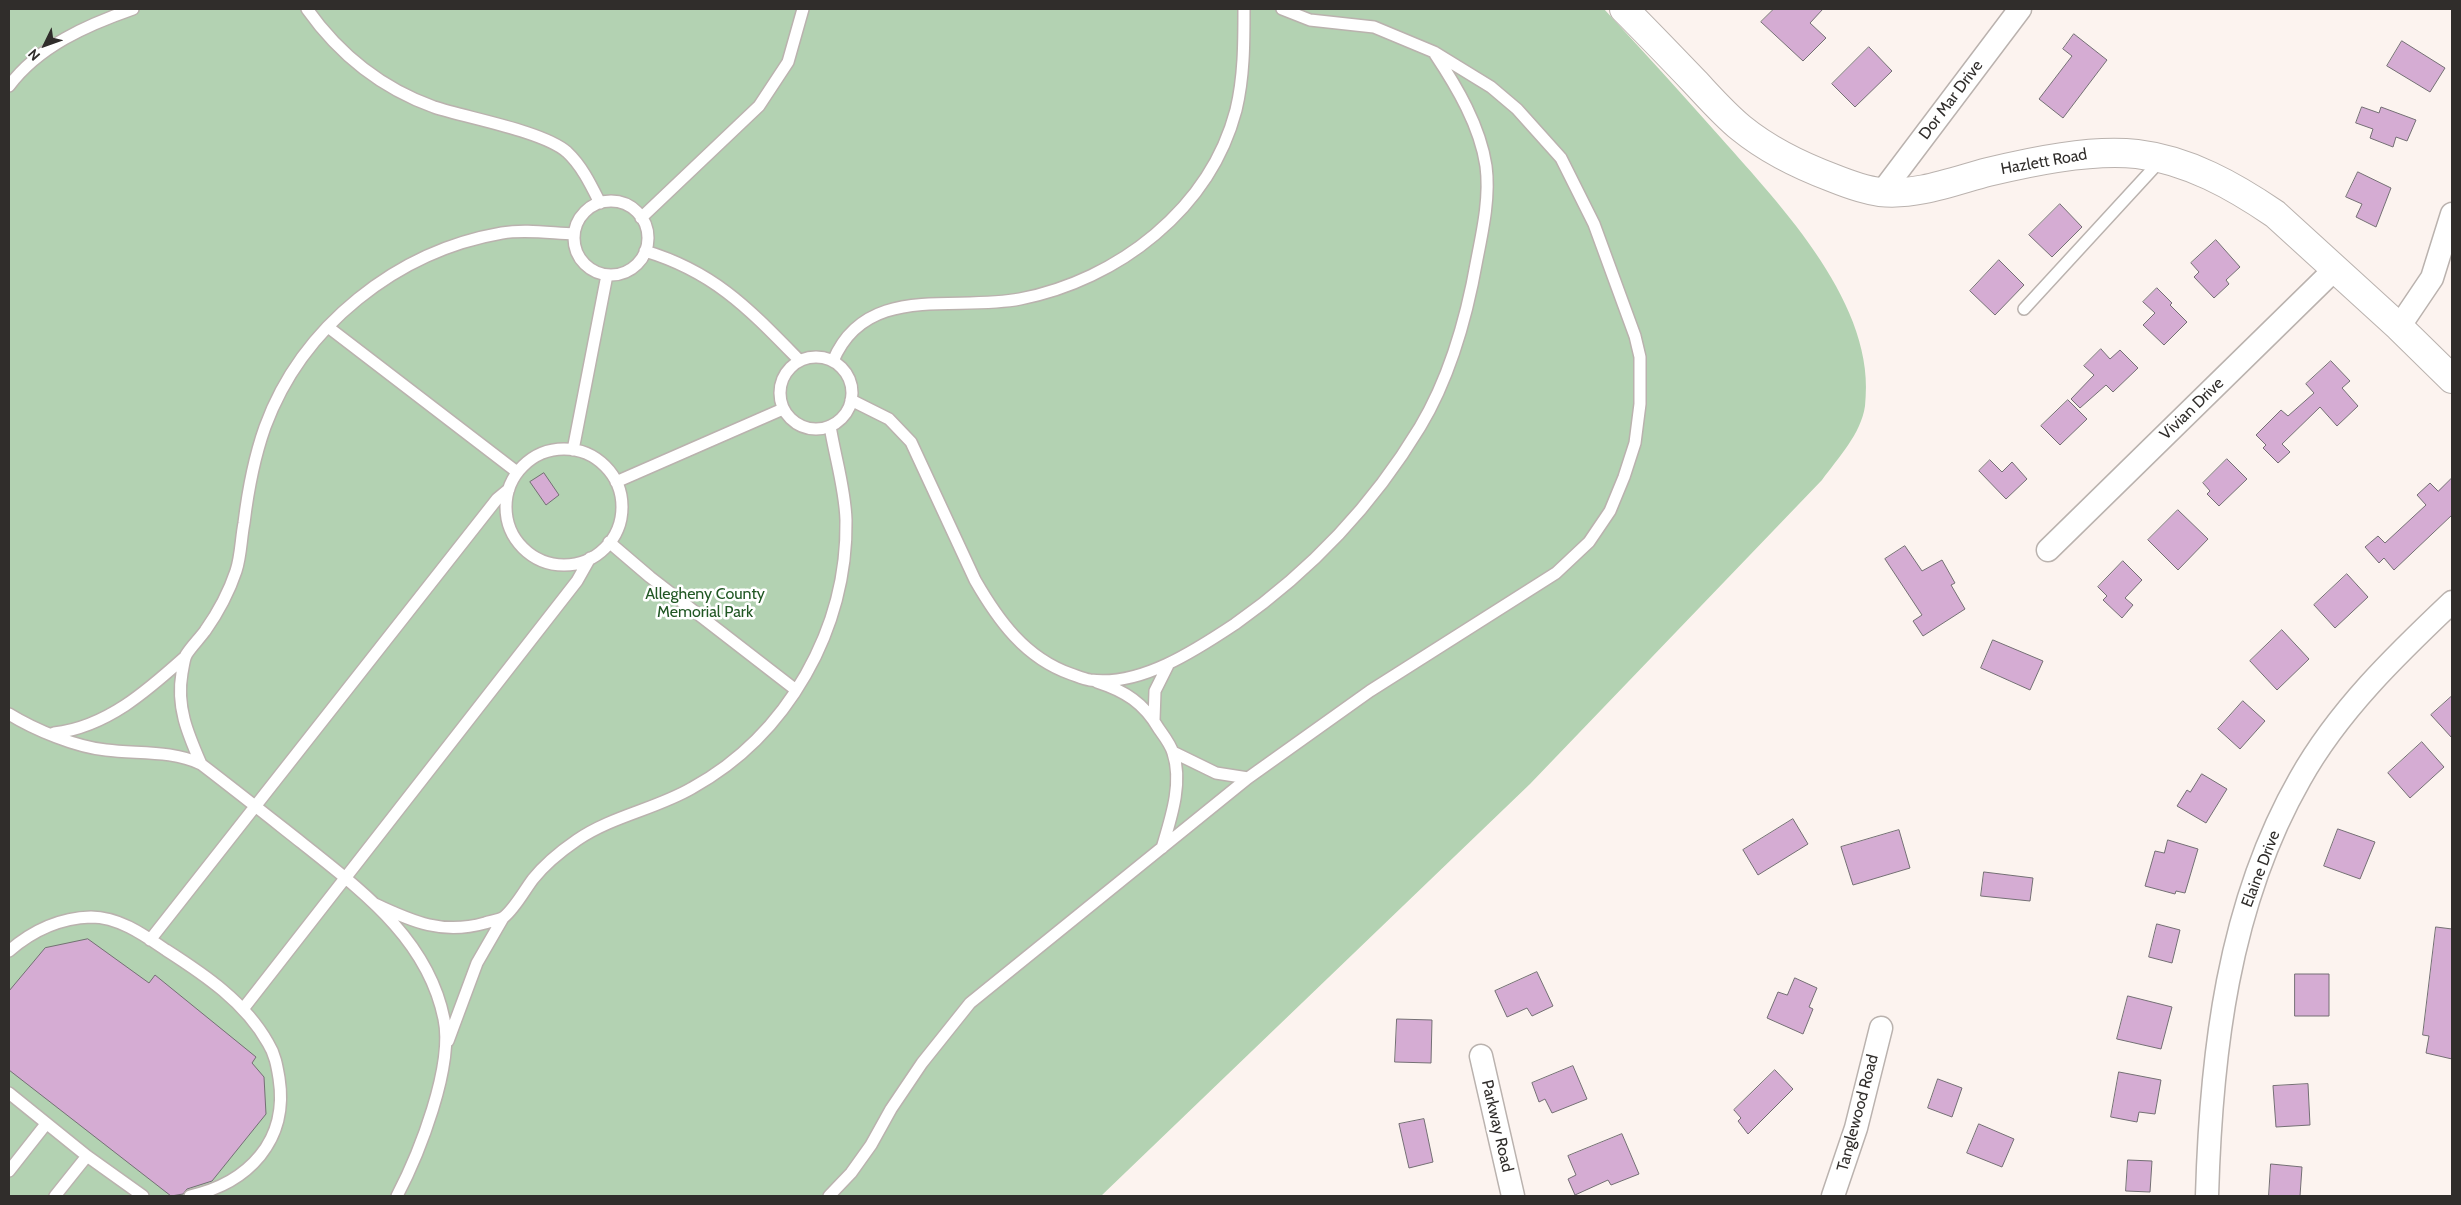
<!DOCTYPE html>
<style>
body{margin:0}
#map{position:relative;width:2461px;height:1205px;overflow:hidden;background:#fcf3ef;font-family:Cabin,sans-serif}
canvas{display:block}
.frame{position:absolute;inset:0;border:10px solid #302d2b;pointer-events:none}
.north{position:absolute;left:20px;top:20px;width:50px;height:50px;-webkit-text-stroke:4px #fff;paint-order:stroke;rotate:228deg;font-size:14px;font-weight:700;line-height:20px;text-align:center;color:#302d2b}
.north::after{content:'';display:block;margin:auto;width:18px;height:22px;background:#302d2b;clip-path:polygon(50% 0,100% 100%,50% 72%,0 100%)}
</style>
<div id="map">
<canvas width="2461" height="1205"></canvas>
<div class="frame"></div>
<div class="north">N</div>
</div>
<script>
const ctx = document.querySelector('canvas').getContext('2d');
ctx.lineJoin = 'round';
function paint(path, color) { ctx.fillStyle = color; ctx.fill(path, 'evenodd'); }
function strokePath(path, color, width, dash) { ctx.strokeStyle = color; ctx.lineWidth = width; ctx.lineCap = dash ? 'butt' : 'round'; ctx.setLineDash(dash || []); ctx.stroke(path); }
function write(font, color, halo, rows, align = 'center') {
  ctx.font = font + ' Cabin,sans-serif'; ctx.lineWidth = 5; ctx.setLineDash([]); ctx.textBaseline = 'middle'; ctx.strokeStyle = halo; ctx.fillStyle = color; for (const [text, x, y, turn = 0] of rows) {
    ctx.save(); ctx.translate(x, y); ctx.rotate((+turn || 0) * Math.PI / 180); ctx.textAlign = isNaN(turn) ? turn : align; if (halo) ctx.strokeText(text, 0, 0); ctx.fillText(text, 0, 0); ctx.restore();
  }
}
const green = new Path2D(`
 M9 9H1604C1643 51 1682 94 1721 138 1781 206 1878 306 1865 406 1861 434 1838 458 1822 480L1530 784 1101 1196H9Z`);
const building = new Path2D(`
 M1774 9H1823L1810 23 1826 38 1803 61 1761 22Z
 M2074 34 2107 60 2063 118 2039 99 2072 56 2063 49Z
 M2402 41 2445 68 2430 92 2387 66Z
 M1869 47 1892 71 1855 107 1832 84Z
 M2362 107 2379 113 2381 107 2416 120 2407 141 2396 137 2393 147 2370 138 2373 129 2356 123Z
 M2358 172 2391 188 2376 227 2356 217 2362 204 2346 197Z
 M2060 204 2082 227 2052 257 2029 235Z
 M2216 240 2240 267 2226 280 2229 284 2214 298 2194 277 2199 272 2191 263Z
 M1999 260 2024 285 1995 315 1970 291Z
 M2157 288 2172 303 2170 305 2187 322 2164 345 2143 325 2155 313 2143 302Z
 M2101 349 2110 359 2120 350 2138 368 2113 392 2106 385 2080 408 2071 399 2094 375 2084 366Z
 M2331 361 2350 381 2342 388 2358 406 2337 426 2320 407 2282 444 2290 452 2278 463 2263 448 2266 445 2256 435 2281 410 2288 416 2314 393 2306 384Z
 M2068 400 2087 419 2060 445 2041 426Z
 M2227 459 2247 479 2219 506 2207 494 2210 491 2203 483Z
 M1990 460 2002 472 2012 462 2027 479 2006 499 1979 471Z
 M544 473 559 495 546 505 530 482Z
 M2452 478V515L2394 570 2384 558 2379 563 2365 547 2378 536 2385 543 2426 505 2417 495 2430 483 2438 491Z
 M2178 510 2208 539 2178 570 2148 540Z
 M1905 546 1922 571 1942 560 1955 583 1951 585 1965 609 1923 636 1913 621 1922 615 1885 559Z
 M2123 561 2142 580 2125 598 2133 605 2122 618 2103 600 2107 596 2098 587Z
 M2347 574 2368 597 2335 628 2314 605Z
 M2282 630 2309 659 2277 690 2250 661Z
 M1993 640 2043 661 2030 690 1981 668Z
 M2452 696V738L2431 715Z
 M2243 701 2265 721 2240 749 2218 729Z
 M2422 742 2444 767 2410 798 2388 773Z
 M2202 774 2227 789 2206 823 2177 806 2187 790 2190 792Z
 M1793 819 1808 844 1758 875 1743 850Z
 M2338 829 2375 842 2360 879 2324 866Z
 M1899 830 1910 868 1853 885 1841 847Z
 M2168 840 2198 849 2185 893 2176 891 2175 894 2145 886 2155 851 2164 853Z
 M1984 872 2033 878 2030 901 1981 896Z
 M2157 924 2180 930 2172 963 2149 957Z
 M2436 927 2452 929V1059L2426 1053 2429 1036 2423 1035Z
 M88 939 149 983 155 975 256 1057 252 1063 264 1077 266 1114 212 1181 187 1189 183 1194 171 1196 9 1070V991L45 948Z
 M1537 972 1553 1006 1532 1016 1527 1008 1507 1017 1495 991Z
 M2295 974H2329V1016H2295Z
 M1795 978 1817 988 1809 1007 1813 1009 1803 1034 1767 1018 1778 992 1787 995Z
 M2128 996 2172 1007 2161 1049 2117 1039Z
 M1397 1019 1432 1020 1431 1063 1395 1062Z
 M1573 1066 1587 1099 1552 1113 1545 1099 1539 1102 1532 1083Z
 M1775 1070 1793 1089 1748 1134 1738 1121 1741 1118 1734 1110Z
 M2119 1072 2161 1080 2155 1114 2139 1112 2137 1122 2111 1117Z
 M1938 1079 1962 1088 1952 1117 1928 1108Z
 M2308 1084 2310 1125 2276 1127 2273 1086Z
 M1424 1119 1433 1162 1409 1168 1399 1124Z
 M1979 1124 2014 1139 2002 1167 1967 1153Z
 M1622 1134 1639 1174 1611 1185 1608 1180 1575 1195 1568 1179 1576 1175 1568 1156Z
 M2128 1160 2152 1161 2150 1192 2126 1191Z
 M2271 1164 2302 1167 2300 1196H2269Z`);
const service = new Path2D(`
 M307 9C339 54 381 88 434 107 467 118 543 131 567 152 582 166 591 185 600 203
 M9 86C39 46 87 25 133 9
 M574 238a37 37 0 1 1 74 0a37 37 0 1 1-74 0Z
 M641 218 759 106 788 62 803 9
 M645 251C715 272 750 310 799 360
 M2024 309 2161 160
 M328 327 517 472
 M780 393a36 36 0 1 1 72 0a36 36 0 1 1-72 0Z
 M833 361C866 282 954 312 1020 299 1118 280 1210 209 1236 110 1244 77 1244 43 1244 9
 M851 400 889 419 911 442 975 580C998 620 1025 658 1071 674 1077 676 1084 679 1090 680 1140 687 1196 650 1235 624 1309 572 1373 505 1420 427 1450 377 1467 316 1477 259 1483 229 1490 196 1486 166 1480 126 1457 87 1435 54
 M506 507a58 58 0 1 1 116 0a58 58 0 1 1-116 0Z
 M573 450 607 275
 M616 482 783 409
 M609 542 650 577 796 690
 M1097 682C1125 691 1144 703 1159 729 1164 736 1171 745 1173 753 1183 783 1171 818 1162 848
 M9 714C35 730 76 747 106 750 137 754 172 750 201 764 235 790 269 817 302 843 362 891 428 939 444 1019 454 1066 419 1154 397 1196
 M1154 720 1155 691 1168 665
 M54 733C107 727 148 690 186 656
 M1173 752 1216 773 1248 778
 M201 764C188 734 176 707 182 673 183 668 184 660 186 655 191 647 199 639 205 631 217 614 229 592 236 571 241 556 241 538 244 523 248 490 254 458 265 427 302 326 397 251 502 233 525 229 550 233 574 234
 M375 904C413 922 443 935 485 923 491 921 500 920 504 917 515 908 524 891 533 879 545 864 561 851 577 840 612 816 656 809 692 788 788 735 848 628 846 520 845 488 835 457 830 426
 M150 940 497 499 509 489
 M9 951C32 931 59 918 91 917 119 917 144 935 166 950 205 975 245 1002 268 1043 275 1054 277 1066 279 1078 289 1141 248 1183 190 1196
 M243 1009 577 581 590 558
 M448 1041 477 963 503 918
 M9 1093 87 1156 143 1196
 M9 1171 46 1124
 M55 1196 87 1156
 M829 1196 851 1173 871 1145 891 1109 922 1063 970 1003 1248 778 1370 691 1556 573 1589 542 1610 511 1624 477 1635 443 1640 404V357L1635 336 1594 224 1561 158 1517 109 1491 87 1434 52 1374 27 1310 20 1282 9`);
const minor = new Path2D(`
 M1882 192 2020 9
 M2399 327 2432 278 2452 214
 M2048 550 2336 268
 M1481 1056 1513 1196
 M1833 1196 1856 1128 1881 1028
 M2207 1196C2211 1054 2228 905 2300 779 2338 711 2396 655 2452 602`);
const tertiary = new Path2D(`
 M1624 9C1648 33 1672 58 1695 82 1710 98 1724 114 1741 128 1768 150 1801 166 1833 178 1848 184 1864 190 1880 192 1916 196 1954 181 1988 172 2033 161 2091 149 2137 154 2188 160 2234 186 2275 214L2399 327 2452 379`);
const streetNames = [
 ["Dor Mar Drive",1951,100,-53],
 ["Hazlett Road",2044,162,-10],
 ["Vivian Drive",2192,409,-44],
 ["Elaine Drive",2261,869,-69],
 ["Tanglewood Road",1858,1113,-75],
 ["Parkway Road",1497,1126,77]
];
const parkNames = [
 ["Allegheny County",705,594],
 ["Memorial Park",705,612]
];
paint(green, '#b3d2b2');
paint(building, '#d5acd3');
strokePath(building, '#746f74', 1);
strokePath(service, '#bab2ae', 14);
strokePath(minor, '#bab2ae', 25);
strokePath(tertiary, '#bab2ae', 30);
strokePath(service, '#fff', 11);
strokePath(minor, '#fff', 22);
strokePath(tertiary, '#fff', 28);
write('16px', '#302d2b', '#fff', streetNames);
write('16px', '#215724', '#fff', parkNames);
</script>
